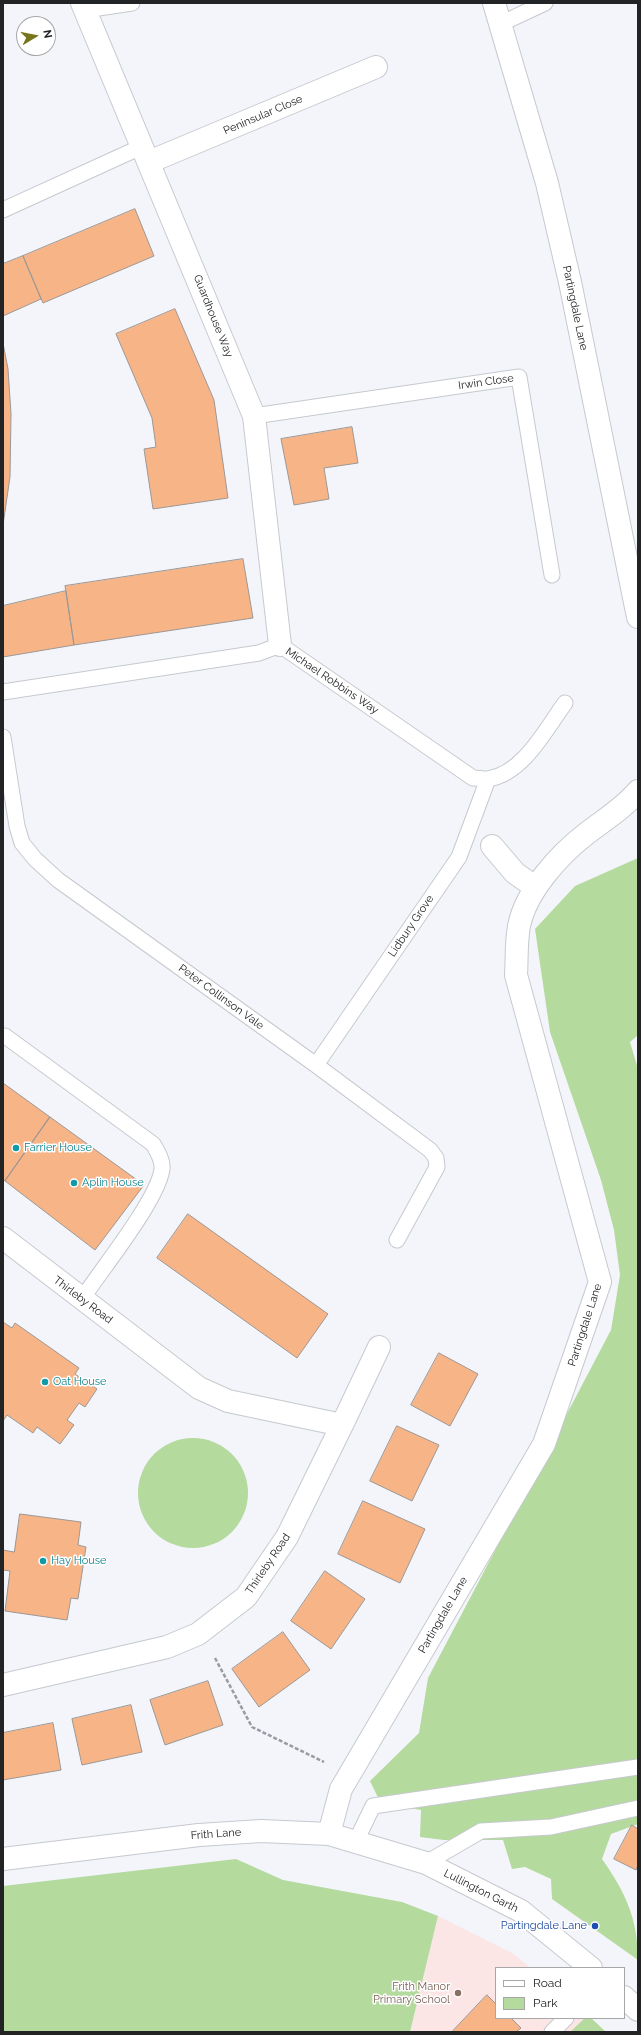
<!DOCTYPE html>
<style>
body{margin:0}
#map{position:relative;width:641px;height:2035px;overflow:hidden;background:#f3f5fb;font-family:Raleway,sans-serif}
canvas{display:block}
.frame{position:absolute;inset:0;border:4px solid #222325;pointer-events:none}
.legend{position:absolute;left:495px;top:1967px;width:130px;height:52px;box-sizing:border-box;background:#fff;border:1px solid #a7a7a8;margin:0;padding:5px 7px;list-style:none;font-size:12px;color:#222325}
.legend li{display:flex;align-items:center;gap:8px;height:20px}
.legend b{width:20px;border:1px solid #a7a7a8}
.north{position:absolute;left:16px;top:16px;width:40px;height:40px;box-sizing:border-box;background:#fff;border:1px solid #a7a7a8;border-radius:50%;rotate:80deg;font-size:11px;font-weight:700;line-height:16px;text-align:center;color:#222325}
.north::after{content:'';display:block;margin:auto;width:14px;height:18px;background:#76751b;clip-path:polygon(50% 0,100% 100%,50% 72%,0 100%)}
</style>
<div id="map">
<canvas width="641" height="2035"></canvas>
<div class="frame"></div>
<ul class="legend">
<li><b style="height:5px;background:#fff"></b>Road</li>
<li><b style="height:11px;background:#b4da9d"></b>Park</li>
</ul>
<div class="north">N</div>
</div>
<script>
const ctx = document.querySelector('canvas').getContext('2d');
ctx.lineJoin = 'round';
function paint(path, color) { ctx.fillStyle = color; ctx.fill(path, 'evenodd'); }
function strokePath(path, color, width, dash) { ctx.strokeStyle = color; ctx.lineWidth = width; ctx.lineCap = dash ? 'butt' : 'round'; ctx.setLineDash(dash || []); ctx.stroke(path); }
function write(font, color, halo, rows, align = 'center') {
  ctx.font = font + ' Raleway,sans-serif'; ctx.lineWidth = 3; ctx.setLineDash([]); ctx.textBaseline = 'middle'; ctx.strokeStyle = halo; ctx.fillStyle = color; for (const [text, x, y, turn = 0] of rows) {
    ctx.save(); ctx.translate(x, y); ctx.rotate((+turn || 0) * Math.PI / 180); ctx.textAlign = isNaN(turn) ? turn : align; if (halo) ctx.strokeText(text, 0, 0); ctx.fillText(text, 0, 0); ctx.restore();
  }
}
const education = new Path2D(`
 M438 1916 514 1954 531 1968H496V2018H591L606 2032H410Z`);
const green = new Path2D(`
 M638 858V1035L630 1042 638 1069V1824L611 1834 602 1859C625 1892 638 1918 638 1960L552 1899 551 1879 525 1867 512 1869 503 1840H444L420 1837 421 1810 399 1806 383 1808 370 1781 419 1733 428 1678 611 1330 620 1275 614 1230 601 1180 550 1032 535 929 575 886Z
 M138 1493a55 55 0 1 1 110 0a55 55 0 1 1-110 0Z
 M236 1859 283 1880 402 1902 438 1916 410 2032H3V1886Z
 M585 2018H591L606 2032H570Z`);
const building = new Path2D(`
 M135 209 154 256 43 303 23 256Z
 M23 256 41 299 3 316V264Z
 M175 309 214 400 228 498 153 509 144 449 156 447 152 418 116 334Z
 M3 343 8 369 11 414 10 477 3 525Z
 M352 427 358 463 324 468 329 499 294 505 281 439Z
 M243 559 253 618 74 645 65 586Z
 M66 591 74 645 3 657V606Z
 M3 1083 50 1117 5 1181 3 1179Z
 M50 1117 144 1185 95 1250 5 1181Z
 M188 1214 328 1314 297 1358 157 1258Z
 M3 1322 12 1328 15 1323 79 1368 75 1374 97 1389 85 1407 79 1403 67 1420 74 1425 60 1444 37 1427 33 1433 7 1415 3 1421Z
 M439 1353 478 1374 450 1426 411 1405Z
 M397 1426 439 1445 412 1501 370 1481Z
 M363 1501 425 1529 400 1583 338 1554Z
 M20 1514 81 1522 78 1545 86 1547 78 1599 71 1598 67 1620 5 1611 10 1571 3 1570V1550L14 1552Z
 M325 1571 365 1599 331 1649 291 1621Z
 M283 1632 310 1670 259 1707 232 1669Z
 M208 1681 223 1725 165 1745 150 1700Z
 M131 1705 142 1752 82 1765 72 1719Z
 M53 1723 61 1770 3 1780V1733Z
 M632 1825 638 1829V1865L636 1870 614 1859Z
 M487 1995 496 2004V2018H511L521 2028 516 2032H452Z`);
const path = new Path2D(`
 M215 1658 252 1727 324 1762`);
const lane = new Path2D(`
 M85 10 132 3
 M500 24 545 3
 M3 210 141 147
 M254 416 519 377 552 575
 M3 692 259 653 280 645 473 778C477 778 483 779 488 779 523 774 546 729 565 703
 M3 737 17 826 22 843 35 859 58 880 316 1065 430 1150 436 1158 437 1167 397 1240
 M5 1036 153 1144C157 1151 163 1160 162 1169 158 1200 101 1270 82 1299
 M316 1065 459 857 488 779
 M356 1841 373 1806 638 1767
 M426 1863 481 1831 551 1827 638 1808
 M552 2032 566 2018`);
const street = new Path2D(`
 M82 3 254 416 280 645
 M494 3 547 183 570 282 638 617
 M149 162 376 67
 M492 846 515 873 535 887
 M3 1238 199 1388 228 1401 342 1425 287 1537 246 1597 198 1634 167 1647 3 1685
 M342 1425 379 1347
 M329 1834 341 1789 544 1444 600 1282 516 975C517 959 516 942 519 926 526 891 559 855 586 834 604 820 624 808 638 791`);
const secondary = new Path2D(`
 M3 1859 199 1835 261 1831 329 1834 426 1863 521 1911 591 1968
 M624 1997 638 2010`);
const markers = [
 [16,1148,4,"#0f9aa8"],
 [74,1183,4,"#0f9aa8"],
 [45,1382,4,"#0f9aa8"],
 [43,1561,4,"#0f9aa8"],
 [595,1926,4,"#1a4fb4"],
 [458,1993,4,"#8d6e63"]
];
const streetNames = [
 ["Peninsular Close",263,115,-23],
 ["Partingdale Lane",575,308,78],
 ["Guardhouse Way",213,316,68],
 ["Irwin Close",486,382,-8],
 ["Michael Robbins Way",332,681,34],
 ["Lidbury Grove",411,926,-56],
 ["Peter Collinson Vale",221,997,36],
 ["Thirleby Road",83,1300,37],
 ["Partingdale Lane",585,1325,-72],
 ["Thirleby Road",268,1564,-56],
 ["Partingdale Lane",443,1615,-60],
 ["Frith Lane",216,1834,-4],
 ["Lullington Garth",481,1891,27]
];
const cultureNames = [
 ["Farrier House",24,1148],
 ["Aplin House",82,1183],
 ["Oat House",53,1382],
 ["Hay House",51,1561]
];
const transitNames = [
 ["Partingdale Lane",587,1926]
];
const educationNames = [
 ["Frith Manor",450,1987],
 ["Primary School",450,2000]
];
paint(education, '#fbe6e5');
paint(green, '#b4da9d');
paint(building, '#f7b487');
strokePath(building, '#9c9794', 1);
strokePath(lane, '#c6c9ce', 17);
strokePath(street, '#c6c9ce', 24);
strokePath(secondary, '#c6c9ce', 24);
strokePath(path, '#9a9ba0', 2.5, [4, 2]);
strokePath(lane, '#fff', 15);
strokePath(street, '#fff', 22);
strokePath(secondary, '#fff', 22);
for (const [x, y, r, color] of markers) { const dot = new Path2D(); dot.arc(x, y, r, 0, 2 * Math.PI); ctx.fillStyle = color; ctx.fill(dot); strokePath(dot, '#fff', 1.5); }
write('11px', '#222325', '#fff', streetNames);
write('11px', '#0d838f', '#fff', cultureNames, 'left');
write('11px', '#164399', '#fff', transitNames, 'right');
write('11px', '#785e54', '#fff', educationNames, 'right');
</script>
